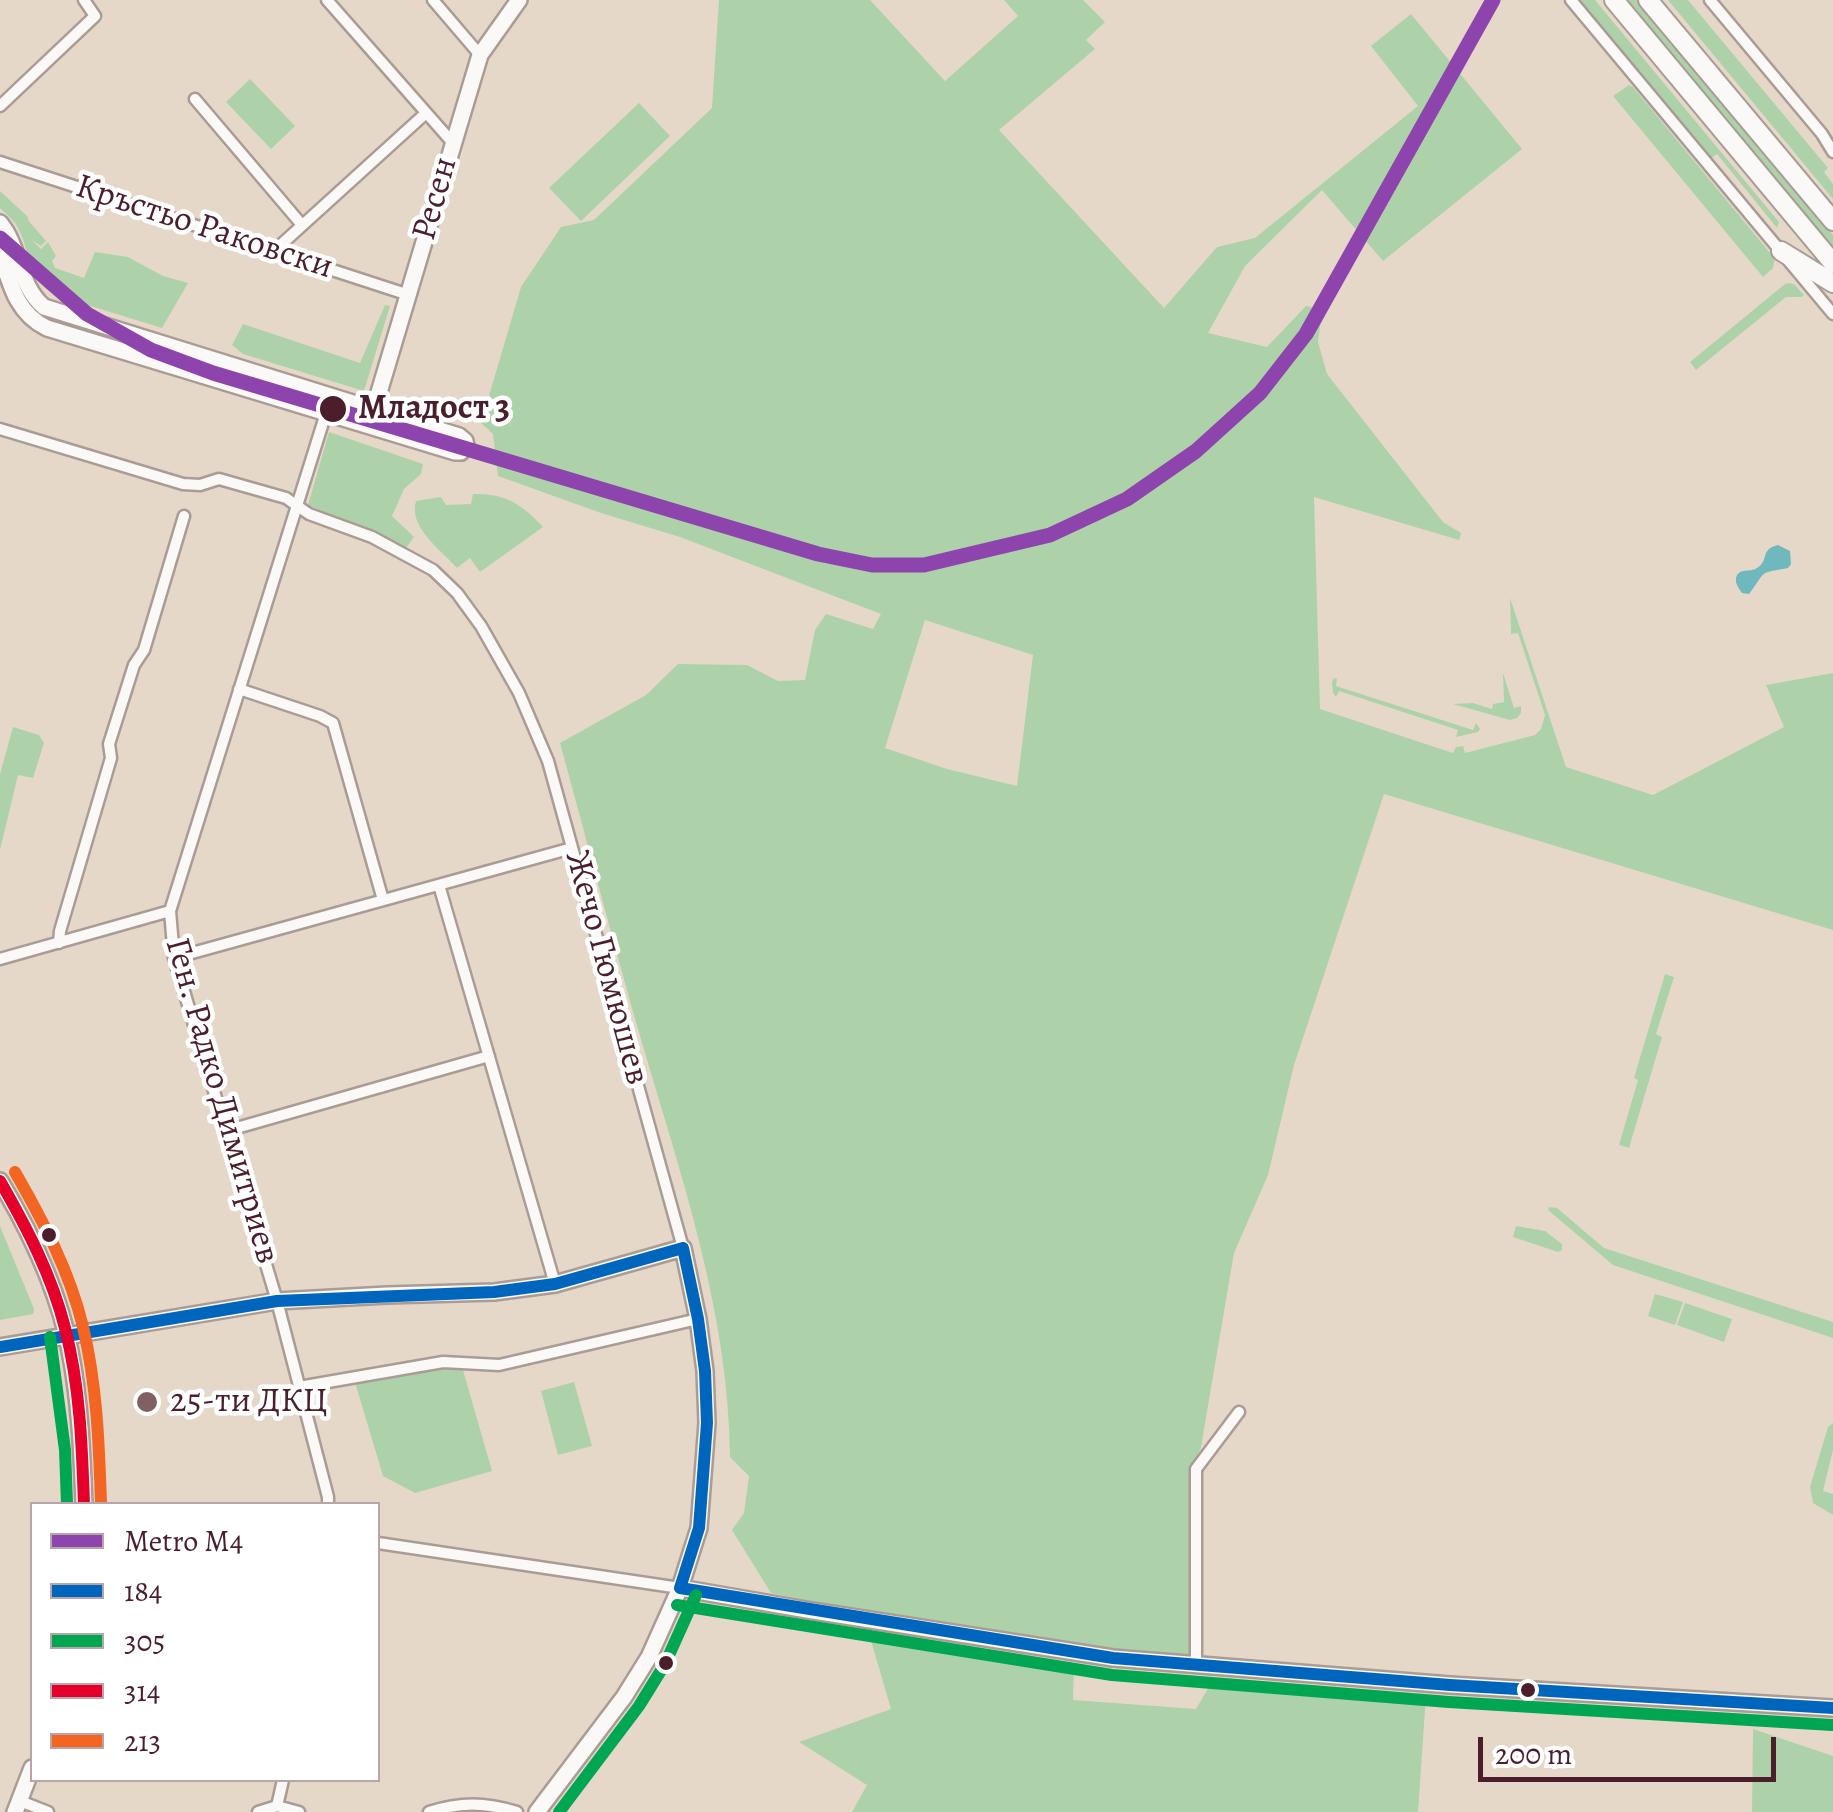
<!DOCTYPE html>
<meta charset="utf-8">
<style>
body{margin:0}
#map{position:relative;width:1833px;height:1812px;overflow:hidden;background:#e6d8c8;font-family:Alegreya,serif}
canvas{display:block}
.legend{position:absolute;left:30px;top:1502px;width:350px;height:280px;box-sizing:border-box;background:#fff;border:2px solid #b7a5aa;margin:0;padding:12px 18px;list-style:none;font-size:30px;color:#4a1f2b}
.legend li{display:flex;align-items:center;gap:20px;height:50px}
.legend b{width:50px;border:2px solid #b7a5aa}
.scale{position:absolute;left:1478px;top:1737px;width:298px;height:45px;box-sizing:border-box;border:5px solid #4a1f2b;border-top:0;padding-left:12px;font-size:30px;line-height:35px;white-space:nowrap;color:#4a1f2b;-webkit-text-stroke:8px #fff;paint-order:stroke}
</style>
<div id="map">
<canvas width="1833" height="1812"></canvas>
<ul class="legend">
<li><b style="height:12px;background:#8e44ad"></b>Metro M4</li>
<li><b style="height:12px;background:#0065bd"></b>184</li>
<li><b style="height:12px;background:#00a651"></b>305</li>
<li><b style="height:12px;background:#e4002b"></b>314</li>
<li><b style="height:12px;background:#f26522"></b>213</li>
</ul>
<div class="scale">200 m</div>
</div>
<script>
const ctx = document.querySelector('canvas').getContext('2d');
ctx.lineJoin = 'round';
function paint(path, color) { ctx.fillStyle = color; ctx.fill(path, 'evenodd'); }
function strokePath(path, color, width, dash) { ctx.strokeStyle = color; ctx.lineWidth = width; ctx.lineCap = dash ? 'butt' : 'round'; ctx.setLineDash(dash || []); ctx.stroke(path); }
function write(font, color, halo, rows, align = 'center') {
  ctx.font = font + ' Alegreya,serif'; ctx.lineWidth = 9; ctx.setLineDash([]); ctx.textBaseline = 'middle'; ctx.strokeStyle = halo; ctx.fillStyle = color; for (const [text, x, y, turn = 0] of rows) {
    ctx.save(); ctx.translate(x, y); ctx.rotate((+turn || 0) * Math.PI / 180); ctx.textAlign = isNaN(turn) ? turn : align; if (halo) ctx.strokeText(text, 0, 0); ctx.fillText(text, 0, 0); ctx.restore();
  }
}
const green = new Path2D(`
 M719 0H870L945 81 1018 16 1004 0H1083L1105 22 1086 40 1095 49 999 130 1164 308 1217 247 1255 238 1418 106 1371 46 1411 14 1522 149 1383 261 1322 190 1245 266 1208 333 1267 347 1306 306 1327 310 1320 326 1318 342 1327 374 1443 522 1461 533 1459 540 1314 497 1320 709 1453 753 1456 747 1463 746 1465 753 1535 735 1541 729 1545 715 1518 633 1511 634 1510 598 1566 767 1653 795 1784 727 1766 685 1833 673V930L1384 794 1294 1065 1268 1175 1234 1253 1201 1447 1191 1471 1189 1658 1122 1653 851 1609 771 1593 732 1530 744 1513 749 1476 730 1457C729 1312 680 1173 640 1036 612 939 587 841 560 743L646 695 678 664 747 665 778 681 805 680 815 630 826 614 873 629 881 614 680 537 601 513 498 476 493 434 481 423 521 287 561 227 594 220 712 108ZM925 620 1033 655 1017 786 947 769 885 748Z
 M1579 0H1595L1779 222 1777 228 1717 154 1710 159Z
 M1626 0H1637L1833 235V248Z
 M1668 0H1688L1828 168 1824 172 1833 184V199Z
 M250 79 295 126 271 149 226 102Z
 M1629 85 1633 87 1775 259 1773 268 1763 277 1613 96Z
 M639 103 670 136 581 221 549 188Z
 M0 191 28 217V220L46 241 41 246 32 240 41 249 48 242 56 256 52 261 55 268 84 278 95 252 128 257 163 276 188 283 162 328 55 295C22 275 33 254 17 226 13 219 6 214 0 208Z
 M1789 283 1794 284 1804 295 1801 297H1786L1696 370 1690 362 1785 284Z
 M385 305 390 306 364 391 243 354 232 345 243 324 360 363Z
 M40 312 443 436 442 440 60 325 41 316Z
 M329 432 423 464 421 474 404 489 392 516 414 537 406 548 308 505Z
 M473 494C505 493 522 504 543 527L480 572 470 558 457 568C441 550 408 527 416 501L441 497 446 505 471 504Z
 M1503 673 1514 708 1521 706V713L1517 718 1510 720 1453 704 1473 703 1492 709 1493 704 1504 702Z
 M1334 678 1337 679 1336 686 1473 730 1476 723 1480 729 1478 732 1456 737 1458 730 1339 691 1336 697 1333 693 1332 682Z
 M13 727 39 735 44 743 33 778 18 775 0 850V774Z
 M1665 974 1674 977 1656 1034 1662 1037 1629 1148 1619 1145 1638 1080 1634 1078Z
 M1549 1207 1557 1208 1604 1248 1833 1322V1338L1613 1265 1548 1210Z
 M0 1226 34 1309 33 1314 0 1320Z
 M1516 1226 1545 1231 1562 1244V1250L1558 1252 1513 1237Z
 M1655 1294 1683 1302 1675 1325 1648 1316Z
 M1685 1303 1732 1319 1724 1342 1677 1325Z
 M461 1363 492 1471 415 1493 383 1476 354 1379Z
 M574 1382 592 1446 558 1455 541 1391Z
 M1833 1423V1450L1823 1491 1833 1494V1515L1813 1503 1810 1487 1828 1427Z
 M869 1634 1074 1666 1073 1700 1196 1709 1213 1680 1426 1695 1418 1812H852L867 1785 799 1742 891 1709Z
 M1753 1729 1833 1756V1812H1752Z`);
const water = new Path2D(`
 M1778 545 1790 551 1791 564 1788 568C1757 574 1768 569 1749 594L1742 593C1739 588 1735 584 1736 578 1739 567 1750 573 1757 568 1770 560 1759 550 1778 545Z`);
const street = new Path2D(`
 M327 0 452 142
 M433 0 480 55
 M1571 0 1833 314
 M1710 0 1822 134 1833 152
 M195 99 302 225
 M0 106 95 16 84 0
 M0 162 409 295
 M274 251 426 113
 M326 413 170 911 174 958 277 1301 328 1497V1504
 M0 429 183 484 200 485 219 479 286 498 309 514 372 537 433 570 457 593 481 626 519 693 548 761 683 1248
 M239 689 320 716 333 723 383 900
 M439 885 555 1284
 M59 943 60 931 111 758 109 744 134 665 144 650 184 516
 M174 958 572 848
 M0 959 170 911
 M226 1131 489 1056
 M299 1387 443 1362 499 1365 698 1319
 M378 1543 680 1588
 M1196 1665V1469L1239 1412
 M20 1801 48 1812
 M277 1806 283 1780
 M258 1812 277 1806 299 1812
 M429 1812C460 1802 485 1802 517 1812`);
const secondary = new Path2D(`
 M0 223C21 249 18 285 44 307L459 436 465 441 466 446 461 452H455L47 328C16 313 10 283 0 252
 M374 409 480 55 519 0
 M0 1181C31 1233 59 1291 70 1351 80 1401 82 1453 84 1504
 M0 1347 277 1301 387 1295 494 1292 555 1284 683 1248 698 1319 705 1371 707 1423 699 1528 680 1588 649 1657 624 1697 537 1812
 M680 1588 807 1610 1113 1658 1450 1685 1833 1708
 M15 1812 32 1768`);
const highway = new Path2D(`
 M1614 0 1833 263
 M1648 0 1833 221
 M1781 251 1833 283`);
const bus1 = new Path2D(`
 M0 1347 277 1301 494 1292 555 1284 683 1248
 M680 1588 1113 1658 1450 1685 1833 1708
 M680 1588 699 1528 707 1423 705 1371 698 1319 683 1248`);
const bus2 = new Path2D(`
 M50 1337 65 1450 67 1504
 M677 1605 1112 1675 1449 1702 1832 1725
 M559 1812 639 1706 665 1664 696 1595`);
const bus3 = new Path2D(`
 M0 1181C27 1228 52 1276 65 1328 80 1386 82 1445 84 1504`);
const bus4 = new Path2D(`
 M15 1172C43 1221 70 1272 83 1327 97 1385 99 1444 101 1503`);
const metro1 = new Path2D(`
 M0 238 87 314 151 350 213 373 818 554 872 565H924L1050 535 1127 499 1196 451 1260 393 1306 334 1493 0`);
const markers = [
 [333,409,15,"#4a1f2b"],
 [49,1235,9,"#4a1f2b"],
 [147,1402,12,"#816062"],
 [666,1663,9,"#4a1f2b"],
 [1528,1690,9,"#4a1f2b"]
];
const streetNames = [
 ["Ресен",436,199,-74],
 ["Кръстьо Раковски",204,228,18],
 ["Жечо Гюмюшев",606,968,75],
 ["Ген. Радко Димитриев",221,1101,74]
];
const stopNames = [
 ["Младост 3",358,409]
];
const poiNames = [
 ["25-ти ДКЦ",170,1402]
];
paint(green, '#add2a9');
paint(water, '#6fb8be');
strokePath(street, '#aa9c94', 15);
strokePath(secondary, '#aa9c94', 20);
strokePath(highway, '#aa9c94', 22);
strokePath(street, '#fbf9f7', 10);
strokePath(secondary, '#fbf9f7', 15);
strokePath(highway, '#fbf9f7', 18);
strokePath(bus1, '#0065bd', 12);
strokePath(bus2, '#00a651', 12);
strokePath(bus3, '#e4002b', 12);
strokePath(bus4, '#f26522', 12);
strokePath(metro1, '#8e44ad', 15);
for (const [x, y, r, color] of markers) { const dot = new Path2D(); dot.arc(x, y, r, 0, 2 * Math.PI); ctx.fillStyle = color; ctx.fill(dot); strokePath(dot, '#fff', 4); }
write('35px', '#4a1f2b', '#fff', streetNames);
write('bold 35px', '#4a1f2b', '#fff', stopNames, 'left');
write('35px', '#4a1f2b', '#fff', poiNames, 'left');
</script>
